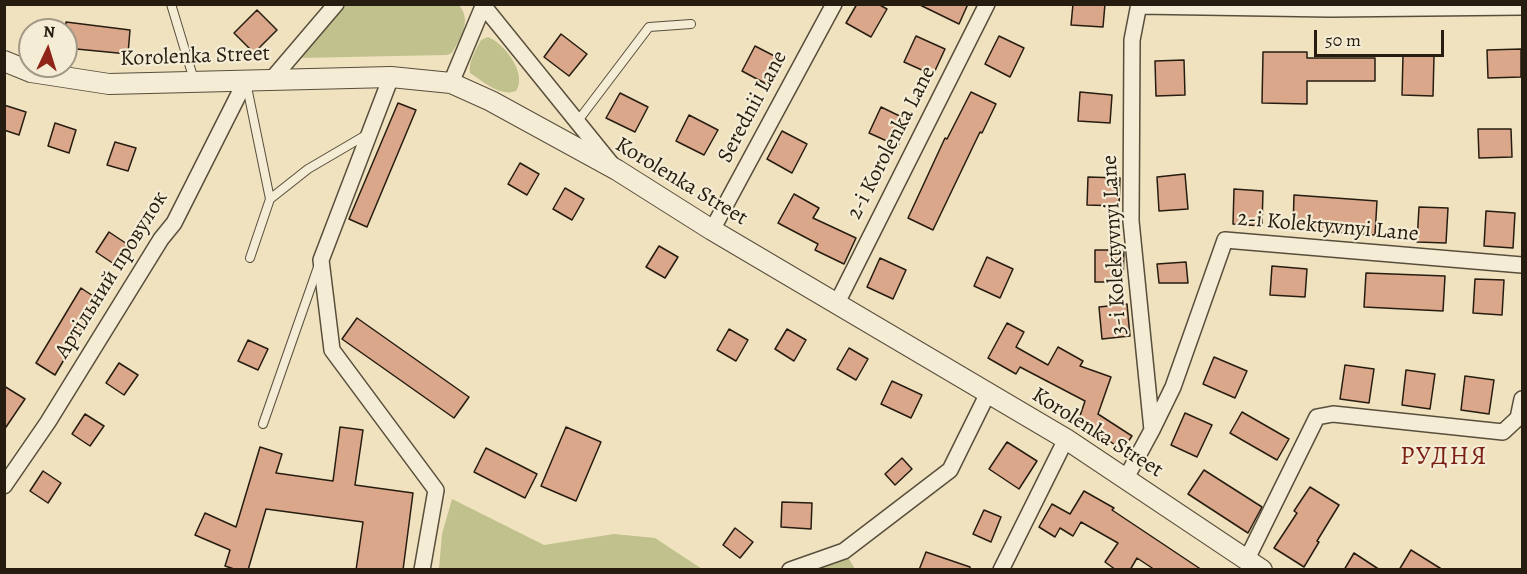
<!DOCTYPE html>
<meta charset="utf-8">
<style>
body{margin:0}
#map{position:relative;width:1527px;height:574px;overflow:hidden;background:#f0e2bf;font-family:Alegreya,serif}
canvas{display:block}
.frame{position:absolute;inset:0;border:6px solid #261d10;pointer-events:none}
.north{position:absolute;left:18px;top:18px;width:60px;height:60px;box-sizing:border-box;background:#f5ecd5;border:2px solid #a29986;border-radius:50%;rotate:4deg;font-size:16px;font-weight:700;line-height:24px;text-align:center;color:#261d10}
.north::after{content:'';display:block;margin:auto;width:21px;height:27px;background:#8f2418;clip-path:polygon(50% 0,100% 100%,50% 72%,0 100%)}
.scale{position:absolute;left:1314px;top:30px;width:130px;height:27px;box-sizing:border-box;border:3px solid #261d10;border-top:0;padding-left:8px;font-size:18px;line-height:21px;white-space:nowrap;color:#261d10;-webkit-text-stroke:4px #f5ecd5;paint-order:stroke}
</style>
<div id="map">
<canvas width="1527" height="574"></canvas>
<div class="frame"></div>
<div class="north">N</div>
<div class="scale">50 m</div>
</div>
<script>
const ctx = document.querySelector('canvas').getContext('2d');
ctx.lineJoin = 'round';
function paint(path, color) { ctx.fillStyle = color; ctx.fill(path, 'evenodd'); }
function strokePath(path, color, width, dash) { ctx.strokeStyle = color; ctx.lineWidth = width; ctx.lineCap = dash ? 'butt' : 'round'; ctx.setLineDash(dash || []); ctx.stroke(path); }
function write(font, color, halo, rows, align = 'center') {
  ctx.font = font + ' Alegreya,serif'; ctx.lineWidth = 4.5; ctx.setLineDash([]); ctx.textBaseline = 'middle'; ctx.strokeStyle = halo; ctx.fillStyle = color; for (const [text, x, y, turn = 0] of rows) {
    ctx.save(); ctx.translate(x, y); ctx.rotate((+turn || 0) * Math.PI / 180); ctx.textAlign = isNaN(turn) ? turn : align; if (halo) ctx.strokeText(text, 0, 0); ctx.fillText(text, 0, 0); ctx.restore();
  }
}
const green = new Path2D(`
 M345 5H459C472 21 461 37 452 53L447 55 297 58Z
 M488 37C504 43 528 74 516 91 500 97 484 82 470 73 468 62 476 50 481 40Z
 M452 499 544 545 614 534 655 538 702 569H439L442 534Z
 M844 551 855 569 790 570Z`);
const building = new Path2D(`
 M857 4H878L887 9 871 37 846 23Z
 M918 4H968L959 24Z
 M1073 4H1105L1103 27 1071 25Z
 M257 10 277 30 254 53 234 33Z
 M66 22 130 30 128 54 66 48Z
 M561 34 587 54 569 76 544 57Z
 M916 36 945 49 933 75 904 62Z
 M999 36 1024 48 1010 77 985 64Z
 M755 46 784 61 770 86 742 71Z
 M1521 49V77L1488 78 1487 50Z
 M1263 52H1307V58H1375V81H1307V104L1262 103Z
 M1403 55 1434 56 1433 96 1402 95Z
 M1184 60 1185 95 1156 96 1155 61Z
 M971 92 996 104 982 133 980 132 933 230 908 218 945 138 947 139Z
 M1080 92 1112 95 1110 123 1078 121Z
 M620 93 648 107 635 132 606 118Z
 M398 103 416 110 367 227 349 219Z
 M4 105 26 112 19 135 4 130Z
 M881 107 910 121 898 146 869 133Z
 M689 115 718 130 704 155 676 141Z
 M55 123 76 130 69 153 48 146Z
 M1478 129H1511L1512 157 1479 158Z
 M782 131 807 144 792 173 767 159Z
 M115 142 136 148 128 171 107 165Z
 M520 163 539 174 527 195 508 184Z
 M1185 174 1188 209 1159 211 1157 177Z
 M1088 177 1120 178 1119 206 1087 205Z
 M565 188 584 199 572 220 553 209Z
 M1234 189 1263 191 1262 226 1233 224Z
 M794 194 819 208 813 218 856 238 844 264 815 250 818 244 778 223Z
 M1294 195 1377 201 1375 235 1293 229Z
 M1419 207 1448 208 1446 243 1417 242Z
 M1486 211 1515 213 1513 248 1484 246Z
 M109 232 127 244 114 264 96 252Z
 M659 246 678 257 665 278 646 267Z
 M1095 250H1124L1123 282H1095Z
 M987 257 1013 269 1000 298 974 286Z
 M880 258 906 270 893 299 867 287Z
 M1186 262 1188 283H1159L1157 264Z
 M1272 266 1307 269 1305 297 1270 295Z
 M1366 273 1445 276 1443 311 1364 307Z
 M1475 279 1504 280 1502 315 1473 313Z
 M81 288 99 300 55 375 36 363Z
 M1127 304 1130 336 1102 339 1099 307Z
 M357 318 469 397 454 418 342 339Z
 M1007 323 1024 332 1016 347 1048 365 1058 347 1083 361 1080 366 1111 377 1098 414 1132 436 1122 450 1079 419 1085 401 1020 367 1016 374 988 358Z
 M729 329 748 340 736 361 717 350Z
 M787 329 806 340 794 361 775 349Z
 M248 340 268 349 258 370 238 361Z
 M849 348 868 359 856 380 837 369Z
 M1214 357 1247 371 1235 398 1203 384Z
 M119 363 138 375 124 395 106 383Z
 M1345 365 1374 369 1369 403 1340 399Z
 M1406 370 1435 374 1430 409 1402 405Z
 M1465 376 1494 380 1489 414 1461 410Z
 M892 381 922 395 911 418 881 404Z
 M4 386 25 399 4 430Z
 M1242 412 1289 439 1277 460 1230 433Z
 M1185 413 1212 425 1197 457 1171 445Z
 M85 414 104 426 90 446 72 434Z
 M340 427 363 430 355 485 413 493 403 570H356L363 522 266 509 248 570H237L225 566 230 550 195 535 205 513 236 527 260 447 282 454 276 473 333 481Z
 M566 427 601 442 576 501 541 486Z
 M1007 442 1037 461 1019 489 989 469Z
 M486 448 537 474 525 498 474 472Z
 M902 458 912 469 895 485 885 474Z
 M1204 470 1262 507 1248 533 1188 494Z
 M43 471 61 483 48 503 30 491Z
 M1310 487 1339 505 1317 541 1319 542 1304 567 1274 548 1297 513 1294 511Z
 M1084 491 1114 508 1112 510 1202 570H1155L1137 558 1130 570H1116L1105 562 1118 543 1081 522 1073 536 1060 528 1055 537 1039 527 1052 504 1070 514Z
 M782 502 812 503 811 529 781 527Z
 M984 510 1001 517 991 542 973 534Z
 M735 528 753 542 740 558 723 545Z
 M1411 550 1443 570H1399Z
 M926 552 970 567V570H919Z
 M1354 553 1380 570H1344Z`);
const service = new Path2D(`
 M171 4 194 80
 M246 82 270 199 250 258
 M577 122 649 27 691 24
 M270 199 308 169 366 135
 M263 424 318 267`);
const minor = new Path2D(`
 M482 4 613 166
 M1140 6 1330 9 1522 7
 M391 77 321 260 332 350 436 490 422 570
 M272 79 336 4
 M451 83 484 4
 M712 230 834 4
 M837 303 987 4
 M1152 430 1173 387 1225 240 1522 265
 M1126 478 1152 430 1131 221 1132 40 1139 4
 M4 486 48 422 161 239 174 223 246 80
 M1247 559 1317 417 1333 414 1503 432 1518 418 1522 399
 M790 570 844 551 950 470 988 393
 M1001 570 1066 439`);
const tertiary = new Path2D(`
 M4 61 31 72 109 84 391 77 451 83 491 101 617 170 712 230 1066 439 1262 570`);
const streetNames = [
 ["Korolenka Street",195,57,-2],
 ["Serednii Lane",753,107,-62],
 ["2-i Korolenka Lane",892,143,-63],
 ["Korolenka Street",681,182,31],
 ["2-i Kolektyvnyi Lane",1328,227,5],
 ["3-i Kolektyvnyi Lane",1115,245,-93],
 ["Артільний провулок",112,275,-58],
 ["Korolenka Street",1097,433,32]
];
const quarterNames = [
 ["РУДНЯ",1444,458]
];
paint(green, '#c0c18d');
paint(building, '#daa78a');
strokePath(building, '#261d10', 1.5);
strokePath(service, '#584e3c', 10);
strokePath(minor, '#584e3c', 18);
strokePath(tertiary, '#584e3c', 22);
strokePath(service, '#f5ecd5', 8);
strokePath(minor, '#f5ecd5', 15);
strokePath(tertiary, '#f5ecd5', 20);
write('22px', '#261d10', '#f5ecd5', streetNames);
ctx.letterSpacing = '1.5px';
write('26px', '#7a1f14', '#f5ecd5', quarterNames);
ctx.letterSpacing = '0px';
</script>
